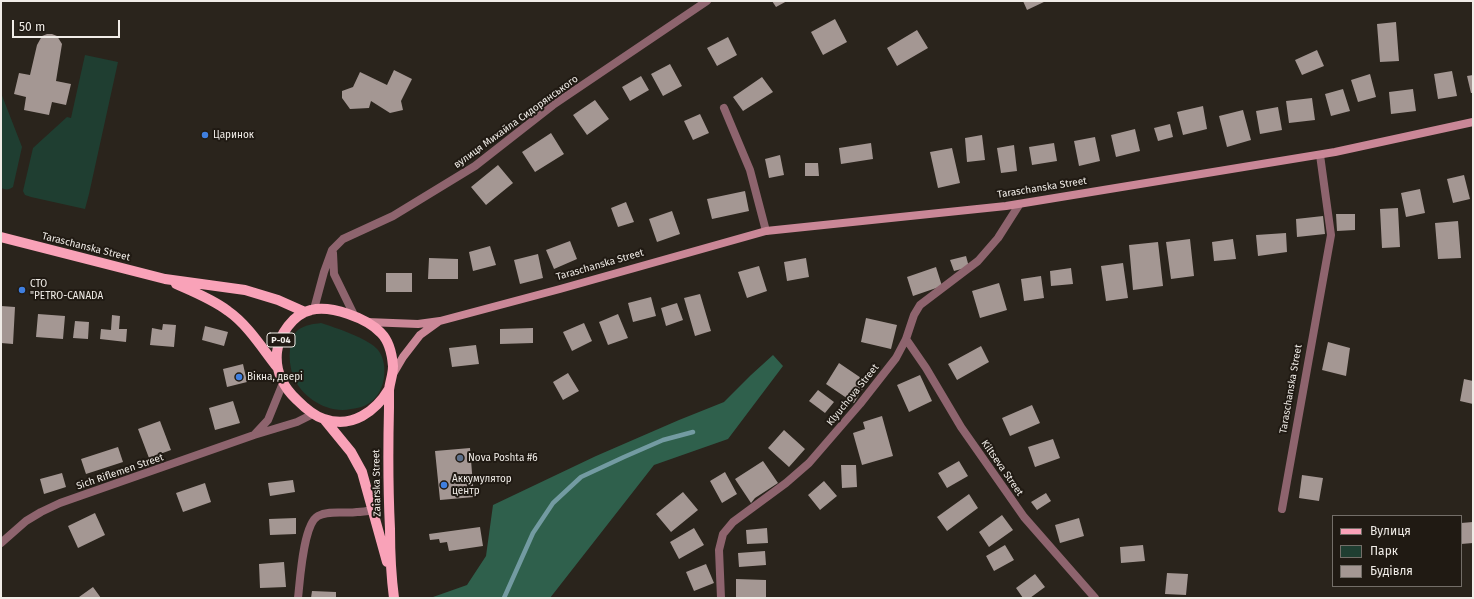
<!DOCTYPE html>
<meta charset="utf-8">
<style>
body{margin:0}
#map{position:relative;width:1474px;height:599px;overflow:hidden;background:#2a241c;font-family:"Fira Sans",sans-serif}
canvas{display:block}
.frame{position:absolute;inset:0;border:2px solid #f0ece7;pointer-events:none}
.legend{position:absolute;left:1332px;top:515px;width:130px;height:72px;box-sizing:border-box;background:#201a13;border:1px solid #736e68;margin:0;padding:5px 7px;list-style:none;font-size:12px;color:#f0ece7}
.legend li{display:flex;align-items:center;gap:8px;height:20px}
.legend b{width:20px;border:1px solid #736e68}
.scale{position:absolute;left:12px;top:20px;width:108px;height:18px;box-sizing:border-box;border:2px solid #f0ece7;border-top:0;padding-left:5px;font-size:12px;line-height:14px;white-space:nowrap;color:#f0ece7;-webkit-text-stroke:3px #201a13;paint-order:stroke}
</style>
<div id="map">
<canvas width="1474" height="599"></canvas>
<div class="frame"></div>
<ul class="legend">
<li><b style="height:5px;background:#f9a2b8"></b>Вулиця</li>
<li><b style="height:11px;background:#1f3e31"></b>Парк</li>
<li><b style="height:11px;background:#a49793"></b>Будівля</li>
</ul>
<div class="scale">50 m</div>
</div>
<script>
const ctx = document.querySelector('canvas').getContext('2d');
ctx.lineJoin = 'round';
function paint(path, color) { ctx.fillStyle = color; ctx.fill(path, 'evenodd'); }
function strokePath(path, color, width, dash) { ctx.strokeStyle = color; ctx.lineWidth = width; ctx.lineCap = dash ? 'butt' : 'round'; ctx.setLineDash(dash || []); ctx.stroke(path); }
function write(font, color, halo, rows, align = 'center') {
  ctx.font = font + ' "Fira Sans",sans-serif'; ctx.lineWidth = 4; ctx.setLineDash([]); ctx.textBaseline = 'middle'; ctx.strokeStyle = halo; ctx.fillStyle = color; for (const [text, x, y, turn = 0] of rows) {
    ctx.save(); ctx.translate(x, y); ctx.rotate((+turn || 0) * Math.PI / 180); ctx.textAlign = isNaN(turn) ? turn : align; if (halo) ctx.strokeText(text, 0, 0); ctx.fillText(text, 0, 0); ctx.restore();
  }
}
const green = new Path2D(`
 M85 55 118 62 89 194 85 209 31 197 25 195 23 191 33 148 67 117 71 118Z
 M1 93 22 147 13 187C9 190 6 190 1 188Z
 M321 323C336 328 368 338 378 350 388 362 386 387 375 398 369 405 361 408 351 409 328 414 302 398 293 376 290 367 289 358 290 349 291 343 293 334 298 330 305 325 313 324 321 323Z`);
const forest = new Path2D(`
 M773 355 783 366 728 439 654 465 550 598H433V597L467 585 486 556 493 505 596 456 679 420 724 402 751 375Z`);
const stream = new Path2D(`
 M504 598 533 533 553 503 581 477 624 457 663 440 693 432`);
const building = new Path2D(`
 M772 1H787L776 7Z
 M1023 1H1046L1027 10Z
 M835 19 847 42 823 55 811 32Z
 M1396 22 1399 61 1380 62 1377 24Z
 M917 30 928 48 897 66 887 48Z
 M47 34H52L57 36 62 44 56 81 71 84 66 105 52 102 49 115 24 110 26 97 14 94 19 73 30 75 37 45 42 36Z
 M728 37 737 55 717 66 707 48Z
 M1317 50 1324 66 1302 75 1295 60Z
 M670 64 682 86 663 96 651 74Z
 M394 70 412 79 401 101 403 110 390 113 371 101 369 108 350 109 342 98V91L353 87 360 72 387 85Z
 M1452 71 1457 96 1438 99 1434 74Z
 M1370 74 1376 97 1358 102 1351 80Z
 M1473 75V93H1471L1467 76Z
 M641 76 649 90 630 101 622 87Z
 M762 77 773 92 743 111 733 97Z
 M1343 89 1350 111 1331 116 1325 94Z
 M1413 89 1416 111 1391 114 1389 92Z
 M1312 98 1315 120 1289 123 1286 101Z
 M595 100 609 119 587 135 573 115Z
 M1203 106 1207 129 1183 135 1177 112Z
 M1278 107 1282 130 1260 134 1256 111Z
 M1243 110 1251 140 1227 147 1219 116Z
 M700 114 709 133 693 140 684 121Z
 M1170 124 1173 137 1158 141 1154 128Z
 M1135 129 1140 151 1116 157 1111 135Z
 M551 133 564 154 535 172 522 152Z
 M982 135 985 160 967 162 965 138Z
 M1095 137 1100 161 1079 166 1074 141Z
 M871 143 873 159 841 164 839 148Z
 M1054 143 1057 161 1032 165 1029 147Z
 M1014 145 1017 171 1001 173 997 148Z
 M952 148 960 183 938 188 930 152Z
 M780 155 784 175 769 178 765 159Z
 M805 163H818L819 176H805Z
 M498 165 513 183 486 205 471 187Z
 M1464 175 1470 199 1453 203 1447 179Z
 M1420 189 1425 213 1406 217 1401 193Z
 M745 191 749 211 712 219 707 199Z
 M626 202 634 222 618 227 611 208Z
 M1398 208 1400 247 1382 248 1380 209Z
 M672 211 680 234 657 242 649 219Z
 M1336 214H1355V230L1337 231Z
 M1323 216 1325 234 1297 237 1296 219Z
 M1458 221 1461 258 1438 259 1435 223Z
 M1286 233 1287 252 1258 256 1256 235Z
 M1190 239 1194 276 1171 279 1166 242Z
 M1233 239 1236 259 1214 261 1212 242Z
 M570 241 577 259 554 269 546 250Z
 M1158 242 1163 286 1133 290 1129 245Z
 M490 246 496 265 473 271 469 252Z
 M538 254 543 278 520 284 514 260Z
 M966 256 969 267 954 271 950 260Z
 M429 258 458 259V279H428Z
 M806 258 809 277 787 281 784 262Z
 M1123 263 1128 298 1106 301 1101 266Z
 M759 266 767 291 747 298 738 272Z
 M936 267 942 286 913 296 907 277Z
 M1071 268 1073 284 1051 286 1050 271Z
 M386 273H412V292H386Z
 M1041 276 1044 298 1024 301 1021 279Z
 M999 283 1007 310 980 318 972 291Z
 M700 294 711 331 695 336 684 298Z
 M651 297 656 316 633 322 628 303Z
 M677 303 683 320 666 326 661 308Z
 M1 306 15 307 13 344 1 343Z
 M38 314 65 316 63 339 36 337Z
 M618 314 628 338 608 345 599 322Z
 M112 315 120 316 119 329H127L126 342 100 339 101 329 111 330Z
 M866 318 897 325 891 349 861 342Z
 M75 321 89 322 88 339 73 338Z
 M584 323 592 341 572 351 563 332Z
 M163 324 176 325 174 347 150 345 152 328 162 330Z
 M205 326 228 332 224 346 202 340Z
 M533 328V343L500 344V329Z
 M1328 342 1350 348 1346 376 1322 370Z
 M476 345 479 364 452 367 449 348Z
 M981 346 989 362 957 380 948 364Z
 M839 363 867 382 854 403 826 384Z
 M243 364 247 382 227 387 223 369Z
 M568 373 579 391 563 400 553 382Z
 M920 375 932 401 909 412 897 385Z
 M1464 379 1473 381V404L1460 401Z
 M818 390 834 402 825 413 809 401Z
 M233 401 240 423 215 430 209 408Z
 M1032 405 1040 423 1010 436 1002 418Z
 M882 416 893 456 862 465 853 433 865 429 863 422Z
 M160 421 171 450 149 458 138 429Z
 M784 430 805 449 789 467 768 448Z
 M1053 439 1060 458 1035 467 1028 447Z
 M118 447 123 462 86 474 81 459Z
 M470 448 474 497 440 500 435 451Z
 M763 461 778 483 755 498 751 503 735 479Z
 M959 461 968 476 947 488 938 473Z
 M841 465H856L857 487 842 488Z
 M725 472 737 494 722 503 710 481Z
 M62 473 66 487 44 494 40 479Z
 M1302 475 1323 478 1319 501 1299 498Z
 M293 480 295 492 270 496 268 483Z
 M824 481 837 496 820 510 808 495Z
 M205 483 211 502 183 512 176 493Z
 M683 492 698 510 671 532 656 514Z
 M1046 493 1051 501 1037 510 1031 502Z
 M969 494 978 508 947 531 937 517Z
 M95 513 105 535 78 548 68 526Z
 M1002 515 1013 530 989 547 979 532Z
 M296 518V534L270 535 269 519Z
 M1079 518 1084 536 1060 543 1055 525Z
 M1473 522V543L1461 544V523Z
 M480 527 483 546 449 551 447 542 440 543 439 539 430 540 429 534Z
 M694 528 704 545 679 559 670 542Z
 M767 528 768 543 747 544 746 530Z
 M1005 545 1014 560 994 571 986 556Z
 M1143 545 1145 561 1121 563 1120 547Z
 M765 551 766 565 739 567 738 553Z
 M284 562 286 587 260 588 259 564Z
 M706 564 714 583 694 591 686 572Z
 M1167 573 1188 574 1186 595 1165 594Z
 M1035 574 1045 587 1030 598H1023L1016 588Z
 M736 579 766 580V598H736Z
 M93 587 101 598H80L79 597Z
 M312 591 336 592V598H311Z`);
const street = new Path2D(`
 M724 108 750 170 766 231
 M333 253 334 274 355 317
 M314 309 324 272 332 250 343 239 393 216 475 166 553 105 707 1
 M906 339 926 368 961 427 1024 517 1095 598
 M255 434 268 420 283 383
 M1282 509 1331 235 1320 155
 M1 543 26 521 41 512 60 503 254 435 297 422 313 414
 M298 598C300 581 303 524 318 516 329 510 345 514 357 512 363 512 368 511 373 510
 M721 598 719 550 723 534 733 522 786 483 809 463 860 404 896 358 906 339 914 315 920 305 978 261 998 238 1019 205`);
const secondary = new Path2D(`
 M367 322 418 324 440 321 560 289 766 231 1006 206 1335 152 1473 122
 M393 374 403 357 420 335 438 322`);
const primary = new Path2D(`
 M1 237 165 279 245 290 278 300 305 312
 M176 284C194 292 212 299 228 311 248 325 262 348 277 367
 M389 389C376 411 352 429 324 419 314 416 305 408 297 400 284 388 275 371 277 352 279 335 293 314 311 310 331 305 367 318 381 333 389 341 392 354 393 366 393 375 390 381 389 390 389 396 389 402 389 408 388 448 388 488 390 529 390 552 391 575 394 598
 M324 419 351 452 362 472 387 562`);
const markers = [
 [205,135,4,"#3f7fe0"],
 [22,290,4,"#3f7fe0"],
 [239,377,4,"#3f7fe0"],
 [460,458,4,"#5c6f8a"],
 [444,485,4,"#3f7fe0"]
];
const shields = [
 [281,340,28]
];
const shieldNames = [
 ["Р-04",281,340]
];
const streetNames = [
 ["вулиця Михайла Сидорянського",516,122,-36],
 ["Taraschanska Street",1042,188,-9],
 ["Taraschanska Street",86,247,14],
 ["Taraschanska Street",600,265,-16],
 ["Taraschanska Street",1291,389,-80],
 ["Klyuchova Street",853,395,-51],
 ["Kiltseva Street",1002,468,55],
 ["Sich Riflemen Street",120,472,-19],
 ["Zaiarska Street",377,483,-91]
];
const poiNames = [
 ["Царинок",213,135],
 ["СТО",30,284],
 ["\"PETRO-CANADA",30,296],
 ["Вікна, двері",247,377],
 ["Nova Poshta #6",468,458],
 ["Аккумулятор",452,479],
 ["центр",452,491]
];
paint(green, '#1f3e31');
paint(forest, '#2f604c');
strokePath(stream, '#739ba2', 4.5);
paint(building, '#a49793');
strokePath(street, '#8e646e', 8);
strokePath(secondary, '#ca8797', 8);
strokePath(primary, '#f9a2b8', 10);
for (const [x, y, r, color] of markers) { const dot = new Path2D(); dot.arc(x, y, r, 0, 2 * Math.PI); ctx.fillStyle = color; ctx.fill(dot); strokePath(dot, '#201a13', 1.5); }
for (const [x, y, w] of shields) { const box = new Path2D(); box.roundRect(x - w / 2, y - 7, w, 14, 3); ctx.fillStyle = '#201a13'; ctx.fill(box); strokePath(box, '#f0ece7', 1); }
write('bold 9px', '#f0ece7', null, shieldNames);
write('10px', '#f0ece7', '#201a13', streetNames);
write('10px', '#f0ece7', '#201a13', poiNames, 'left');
</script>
